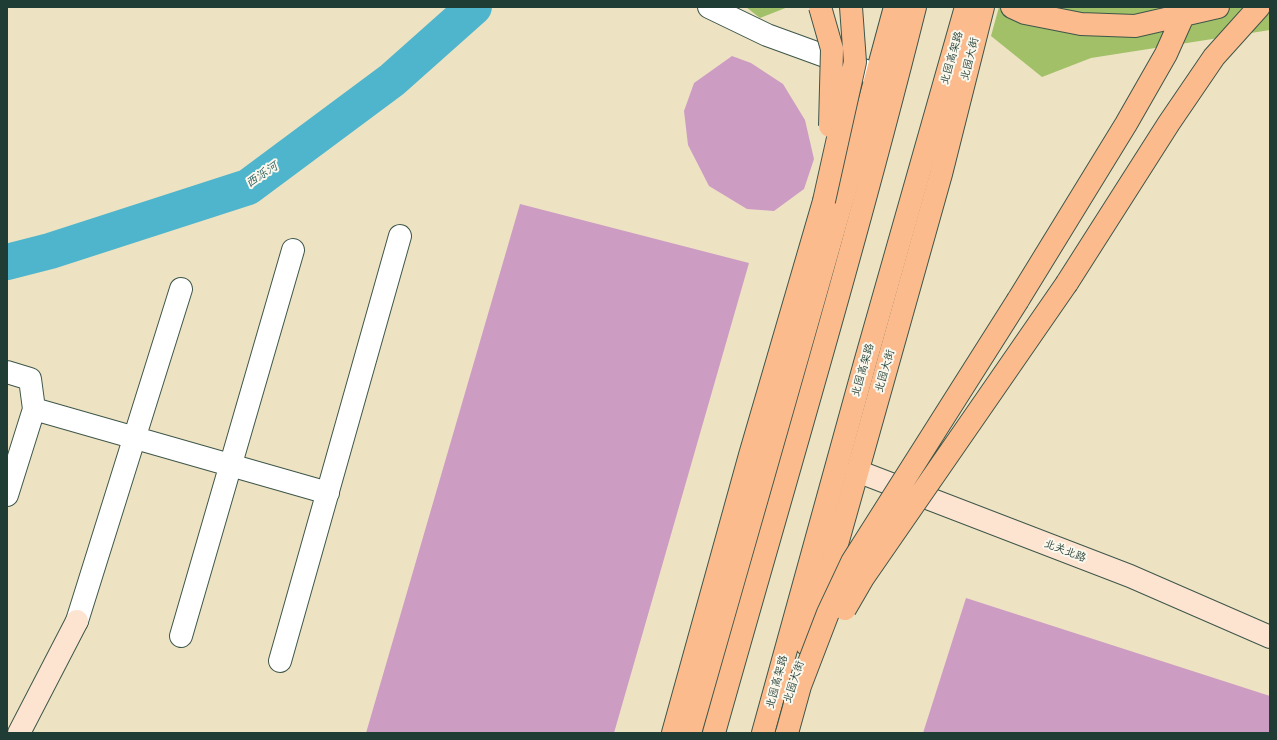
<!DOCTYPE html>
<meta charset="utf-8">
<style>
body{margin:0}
#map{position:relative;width:1277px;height:740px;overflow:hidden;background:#ede3c3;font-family:"Playpen Sans",sans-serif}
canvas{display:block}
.frame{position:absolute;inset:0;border:8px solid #1f3d34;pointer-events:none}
</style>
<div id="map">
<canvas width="1277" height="740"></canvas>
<div class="frame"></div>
</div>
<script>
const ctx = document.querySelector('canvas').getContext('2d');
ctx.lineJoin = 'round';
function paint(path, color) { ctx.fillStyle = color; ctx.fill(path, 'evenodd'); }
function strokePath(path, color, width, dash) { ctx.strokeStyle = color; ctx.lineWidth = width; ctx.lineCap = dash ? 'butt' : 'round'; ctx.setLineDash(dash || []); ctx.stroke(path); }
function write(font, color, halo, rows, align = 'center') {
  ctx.font = font + ' "Playpen Sans","LXGW WenKai TC",sans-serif'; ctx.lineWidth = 4; ctx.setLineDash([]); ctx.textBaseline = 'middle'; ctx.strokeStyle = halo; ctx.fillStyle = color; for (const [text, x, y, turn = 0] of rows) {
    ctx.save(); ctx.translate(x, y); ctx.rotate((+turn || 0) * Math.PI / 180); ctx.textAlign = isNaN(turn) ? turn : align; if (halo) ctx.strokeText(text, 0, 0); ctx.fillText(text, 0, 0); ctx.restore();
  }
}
const green = new Path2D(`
 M746 7H788L760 18Z
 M999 7H1270V30L1091 58 1042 77 991 36Z`);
const river = new Path2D(`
 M7 262 50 251 248 187 392 80 474 7`);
const building = new Path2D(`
 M732 56 751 63 783 84 805 120 814 159 804 189 774 211 747 209 709 186 688 145 684 111 694 83Z
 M520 204 749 263 614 733H366Z
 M966 598 1270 696V733H923Z`);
const street = new Path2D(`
 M709 7 767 35 877 75
 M7 372 30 379 34 409 328 493
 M7 495 34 409
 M77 621 181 289
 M181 636 293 250
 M280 661 400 236`);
const secondary = new Path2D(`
 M857 471 1130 576 1270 637
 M19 733 77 621`);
const primary = new Path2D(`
 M806 644 830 569 941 174 983 7
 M690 733 855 155 895 7`);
const highway = new Path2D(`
 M1012 7 1025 13 1081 24 1135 26 1218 7
 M1067 283 1169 123 1214 57 1259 7
 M1018 300 1126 124 1166 54 1187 7
 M673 733 750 455 824 201
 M714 733C782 491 854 251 915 7
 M763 733 865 363 966 7`);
const highwayBridge = new Path2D(`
 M820 7 832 49 830 126
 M824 201 855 62 851 7
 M845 609 863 578 1067 283
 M787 733 800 686 828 613 852 562 1018 300`);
const streetNames = [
 ["北园高架路",952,58,-74],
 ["北园大街",970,59,-76],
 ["北园高架路",863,370,-74],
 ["北园大街",885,371,-74],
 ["北关北路",1065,551,21],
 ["北园高架路",777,682,-75],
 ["北园大街",794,682,-72]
];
const waterNames = [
 ["西泺河",262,175,-34]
];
paint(green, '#a1c068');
strokePath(river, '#4eb5cc', 36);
paint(building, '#cd9cc3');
strokePath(street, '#3e5649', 24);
strokePath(secondary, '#3e5649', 24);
strokePath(primary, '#3e5649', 24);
strokePath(highway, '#3e5649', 24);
strokePath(street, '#fff', 22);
strokePath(secondary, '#fde4d1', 22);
strokePath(primary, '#fbbb8d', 22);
strokePath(highway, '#fbbb8d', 22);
strokePath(highwayBridge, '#3e5649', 24, []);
strokePath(highwayBridge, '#fbbb8d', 22);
write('11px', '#1f3d34', '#fbf7ec', streetNames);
write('italic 12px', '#2d6162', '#fbf7ec', waterNames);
</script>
